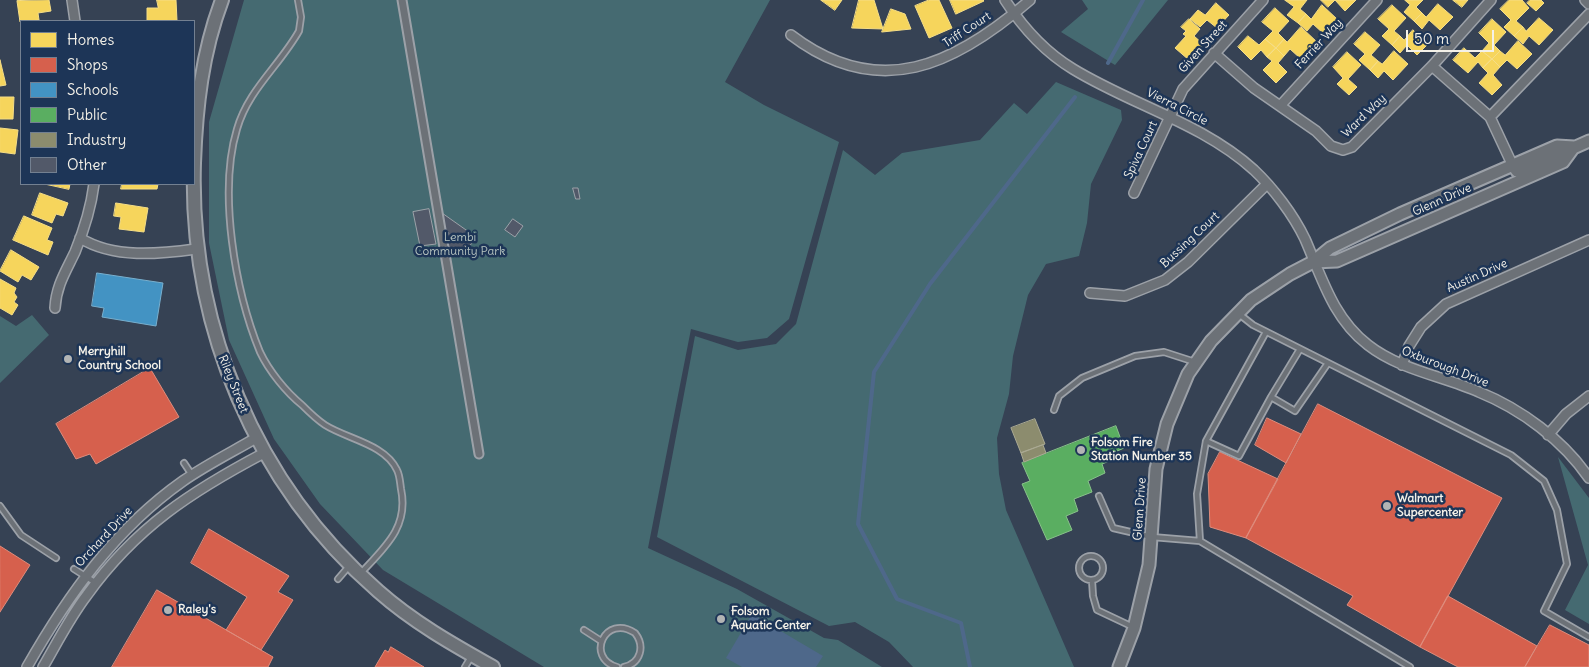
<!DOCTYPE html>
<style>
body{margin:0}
#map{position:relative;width:1589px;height:667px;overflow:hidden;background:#364254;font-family:Delius,sans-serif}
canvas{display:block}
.legend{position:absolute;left:20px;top:20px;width:175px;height:165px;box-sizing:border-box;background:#1d3557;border:1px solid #738091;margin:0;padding:6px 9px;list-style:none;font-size:15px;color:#f4f1e8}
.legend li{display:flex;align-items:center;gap:10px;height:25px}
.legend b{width:25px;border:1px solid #738091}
.scale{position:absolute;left:1406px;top:30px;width:88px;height:22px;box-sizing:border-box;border:2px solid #f4f1e8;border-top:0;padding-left:6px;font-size:15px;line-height:18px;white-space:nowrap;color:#f4f1e8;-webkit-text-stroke:4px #1d3557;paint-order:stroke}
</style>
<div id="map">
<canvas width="1589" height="667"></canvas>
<ul class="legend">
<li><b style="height:14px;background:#f6d55c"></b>Homes</li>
<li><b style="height:14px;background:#d6604d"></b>Shops</li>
<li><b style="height:14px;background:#4393c3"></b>Schools</li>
<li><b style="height:14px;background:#5aae61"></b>Public</li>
<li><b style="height:14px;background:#8c8c6e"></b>Industry</li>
<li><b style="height:14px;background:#525969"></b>Other</li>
</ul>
<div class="scale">50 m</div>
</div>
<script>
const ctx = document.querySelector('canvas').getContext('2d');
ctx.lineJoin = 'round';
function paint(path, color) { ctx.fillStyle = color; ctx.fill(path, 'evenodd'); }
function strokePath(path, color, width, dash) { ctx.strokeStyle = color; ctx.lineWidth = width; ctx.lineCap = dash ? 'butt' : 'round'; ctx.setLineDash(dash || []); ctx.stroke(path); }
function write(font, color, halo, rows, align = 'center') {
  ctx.font = font + ' Delius,sans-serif'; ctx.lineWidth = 5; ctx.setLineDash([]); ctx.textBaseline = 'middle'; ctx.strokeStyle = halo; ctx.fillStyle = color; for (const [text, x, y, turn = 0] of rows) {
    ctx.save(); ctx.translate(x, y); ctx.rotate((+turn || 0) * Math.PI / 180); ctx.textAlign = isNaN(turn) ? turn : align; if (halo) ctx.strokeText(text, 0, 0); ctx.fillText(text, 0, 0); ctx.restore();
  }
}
const green = new Path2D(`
 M244 0H770L725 82 764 105 839 142 789 319 767 338 738 342 691 329 648 548 737 589 824 638 838 640 882 667H544L383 570 320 504 274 439 229 340 209 243V122Z
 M1082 0H1168L1115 65 1061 32 1088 9Z
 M1056 82 1121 110 1122 120 1091 184 1087 223 1079 256 1046 264 1028 295 1013 356 1009 394 997 438 999 474 1006 510 1074 667H913L889 642 855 622 829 626 657 537 695 336 738 350 776 344 796 324 843 150 875 175 902 153 980 140 1014 103 1027 114Z
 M32 315 49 335 0 383V316L16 326Z
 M1558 457 1589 498V624L1565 610 1588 565Z`);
const water = new Path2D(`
 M752 614 823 656 816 667H742L726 658Z`);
const homes = new Path2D(`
 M49 0 51 11 38 13 39 20 20 22 17 1Z
 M157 0H176L177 21H147V8H158Z
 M821 0H842L835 10Z
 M859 0H874L883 29 852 28Z
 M929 0H939L952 28 929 38 915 6Z
 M950 0H983L984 1 956 14Z
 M1285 0H1307L1300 9 1306 14 1298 23 1287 15 1294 7Z
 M1321 0H1356L1345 11 1335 0 1328 7Z
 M1405 0H1423L1416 7 1422 13 1414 21 1404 12 1410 5Z
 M1453 0H1468L1462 7Z
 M1509 0H1522L1529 8 1516 21 1523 27 1514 36 1504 27 1511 20 1500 9Z
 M1530 0H1541L1544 3 1536 11 1527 3Z
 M1216 3 1229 15 1217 28 1207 20 1200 27 1190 19 1198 10 1205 15Z
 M1438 4 1453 17 1440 30 1429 20 1422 29 1414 21 1422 13 1426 17Z
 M1322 5 1337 19 1324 34 1313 24 1307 31 1298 23 1306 14 1311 19Z
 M1392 5 1406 18 1394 31 1400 36 1392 45 1382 36 1389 29 1378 19Z
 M1275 8 1289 21 1278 33 1284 39 1276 48 1265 39 1273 31 1262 22Z
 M891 9 905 14 911 29 882 32Z
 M1539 18 1553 30 1539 45 1529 36 1523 44 1514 36 1523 27 1526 31Z
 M1189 19 1200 29 1194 36 1203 44 1189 60 1175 48 1186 36 1183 34 1186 31 1181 27Z
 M1492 19 1506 32 1494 45 1500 51 1492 59 1482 51 1489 43 1479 33Z
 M1301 27 1317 42 1301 59 1290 49 1284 56 1276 48 1284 39 1287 42Z
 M1413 30 1428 44 1417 55 1407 45 1400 53 1392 45 1400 36 1404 40Z
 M1365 32 1380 45 1371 55 1378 61 1370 70 1359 60 1365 54 1354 44Z
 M1248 36 1259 45 1265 39 1276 48 1267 57 1261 50 1251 60 1238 47Z
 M1518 41 1532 54 1517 69 1507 60 1500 67 1492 59 1500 51 1505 55Z
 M1276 48 1284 56 1278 63 1287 72 1276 83 1263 70 1272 61 1267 57Z
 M1464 48 1475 58 1482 51 1492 59 1483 68 1478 62 1468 73 1453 60Z
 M1394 51 1408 64 1393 80 1384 71 1378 78 1370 70 1378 61 1382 64Z
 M1347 52 1361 65 1348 79 1357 87 1349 95 1337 84 1343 78 1333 67Z
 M1492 59 1500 67 1493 75 1502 85 1492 95 1479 83 1488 73 1483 68Z
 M0 60 6 85 0 86Z
 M0 97H14L13 119H0Z
 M0 128 18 130 15 154 0 152Z
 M45 184H70L69 189Z
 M122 184H158L157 189H121Z
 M40 193 68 203 63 216 56 214 52 223 32 215Z
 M116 203 148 208 144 232 119 229 121 217 114 216Z
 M24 216 52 228 47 240 53 242 48 255 13 240Z
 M11 250 39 267 31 280 22 275 18 282 0 271Z
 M0 279 16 288 14 293 17 297 14 302 18 305 12 315 0 308Z`);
const shops = new Path2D(`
 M150 368 179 417 96 464 90 454 76 459 56 424Z
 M1318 404 1502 498 1420 647 1347 605 1353 596 1246 538Z
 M1267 418 1301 434 1286 463 1255 445Z
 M1220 452 1278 479 1246 538 1210 527 1208 474Z
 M209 529 289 576 278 592 293 600 261 650 226 630 247 597 191 563Z
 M0 546 30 565 0 612Z
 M157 590 273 657 268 667H112Z
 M1448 596 1537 646 1525 667H1458L1420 647Z
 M1550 625 1589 645V667H1525Z
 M391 647 424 667H375L385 650 388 652Z`);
const schools = new Path2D(`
 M97 273 163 283 156 326 102 317 104 308 92 306Z`);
const public = new Path2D(`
 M1116 426 1124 448 1115 452 1117 458 1102 464 1105 473 1088 481 1092 492 1074 499 1078 511 1066 516 1072 530 1047 540 1022 484 1030 481 1022 463Z`);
const industry = new Path2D(`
 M1035 419 1045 444 1021 453 1011 428Z
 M1043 445 1046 453 1024 462 1021 453Z`);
const stream = new Path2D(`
 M1108 63 1143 0
 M970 667 961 623 897 599 858 524 874 372 930 284 1075 97`);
const building = new Path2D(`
 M573 188H578L580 199H576Z
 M429 209 436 244 420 246 413 212Z
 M442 213 476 237 462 257 443 243 449 233 446 231Z
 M513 219 523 226 515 237 505 230Z`);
const service = new Path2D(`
 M298 0 301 17 299 31C280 65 248 90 237 129 218 192 235 291 260 352 269 371 286 392 302 405 309 412 316 419 325 425 347 439 385 444 397 470 400 476 400 483 401 489 409 527 385 547 361 573
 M1239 314 1253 325 1511 455 1544 481 1557 510 1567 564 1544 611 1589 637
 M1266 332 1206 441 1239 456 1271 397
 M1300 349 1271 397 1295 411 1328 363
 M1054 410 1059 396 1082 378 1135 356 1164 352 1195 362
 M184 463 192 475
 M1099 496 1113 528 1152 537 1200 541 1410 667
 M0 506 21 535 56 558
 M1200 541 1197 494 1206 441
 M1079 568a12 12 0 1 1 24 0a12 12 0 1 1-24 0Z
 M74 569 96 583
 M338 579 350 565
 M1092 580 1093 596 1097 610 1133 627
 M584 630 601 641
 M465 667 471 657
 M617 667C585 658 605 613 635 633 645 646 641 663 624 667`);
const pedestrian = new Path2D(`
 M402 0 479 454`);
const minor = new Path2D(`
 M72 0 75 21
 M1005 0C1023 28 1045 52 1073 69 1132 105 1202 123 1254 170 1273 188 1293 214 1305 239 1322 278 1333 318 1368 345 1400 370 1443 376 1479 392 1521 409 1563 440 1589 478
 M1585 0 1589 4
 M791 35C879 102 955 65 1030 0
 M1214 53 1254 88 1316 131 1331 146 1343 150 1352 147 1432 66 1491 0
 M1432 66 1490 117 1512 164
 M1280 106 1377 0
 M1490 117 1589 14
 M1134 193 1183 89 1263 0
 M80 238C114 259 159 254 196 249
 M1090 293 1125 296 1165 280 1188 262 1267 184
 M55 308C56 286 66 271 75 252 84 230 91 208 94 184
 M1402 365 1409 346 1421 327 1446 304 1589 240
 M1548 435 1566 414 1589 396
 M27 667C68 595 115 529 183 481 206 465 232 452 256 438
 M43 667C57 643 70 617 87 595 136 527 192 491 264 453`);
const tertiary = new Path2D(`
 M1512 164 1517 171 1524 170 1589 141
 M1313 262 1337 261 1563 162 1574 147
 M1119 667 1134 628 1149 565 1156 469 1167 424 1188 374 1211 341 1251 300 1290 274 1313 262 1330 248 1400 214 1557 146 1574 147`);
const secondary = new Path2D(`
 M222 0C202 53 196 107 194 163 189 325 255 484 378 591 413 622 452 644 493 667`);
const markers = [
 [68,359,5,"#b2b4b4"],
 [1081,450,5,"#b2b4b4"],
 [1387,506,5,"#b2b4b4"],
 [168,610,5,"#b2b4b4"],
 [721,619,5,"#b2b4b4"]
];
const streetNames = [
 ["Triff Court",967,30,-33],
 ["Ferrier Way",1319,44,-47],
 ["Given Street",1203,47,-48],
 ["Vierra Circle",1177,107,27],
 ["Ward Way",1364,116,-44],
 ["Spiva Court",1141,150,-65],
 ["Glenn Drive",1442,200,-24],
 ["Bussing Court",1190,240,-43],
 ["Austin Drive",1477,276,-24],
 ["Oxburough Drive",1445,367,21],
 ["Riley Street",233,384,68],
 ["Glenn Drive",1140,509,-86],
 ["Orchard Drive",104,537,-47]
];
const parkNames = [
 ["Lembi",460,238],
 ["Community Park",460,252]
];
const poiNames = [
 ["Merryhill",78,352],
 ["Country School",78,366],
 ["Folsom Fire",1091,443],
 ["Station Number 35",1091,457],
 ["Walmart",1397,499],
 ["Supercenter",1397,513],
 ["Raley's",178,610],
 ["Folsom",731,612],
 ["Aquatic Center",731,626]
];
paint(green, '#456a71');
paint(water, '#4e688a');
paint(homes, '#f6d55c');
strokePath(homes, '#f5dd86', 1);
paint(shops, '#d6604d');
strokePath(shops, '#df8c7c', 1);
paint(schools, '#4393c3');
strokePath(schools, '#78afce', 1);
paint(public, '#5aae61');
strokePath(public, '#88c28a', 1);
paint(industry, '#8c8c6e');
strokePath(industry, '#abaa93', 1);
strokePath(stream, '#4e688a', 4);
paint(building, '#525969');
strokePath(building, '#9ca1a8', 1);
strokePath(service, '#9ca1a8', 8);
strokePath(pedestrian, '#9ca1a8', 11);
strokePath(minor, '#9ca1a8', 12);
strokePath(tertiary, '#9ca1a8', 15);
strokePath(secondary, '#9ca1a8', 16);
strokePath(service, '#6c7177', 4.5);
strokePath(pedestrian, '#6c7177', 7);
strokePath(minor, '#6c7177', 9);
strokePath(tertiary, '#6c7177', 11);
strokePath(secondary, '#6c7177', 12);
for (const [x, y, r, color] of markers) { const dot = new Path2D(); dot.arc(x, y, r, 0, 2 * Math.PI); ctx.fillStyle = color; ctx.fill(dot); strokePath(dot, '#1d3557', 2); }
write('12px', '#f4f1e8', '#1d3557', streetNames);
write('12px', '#b7c4c0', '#1d3557', parkNames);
write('bold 12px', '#f4f1e8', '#1d3557', poiNames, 'left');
</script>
